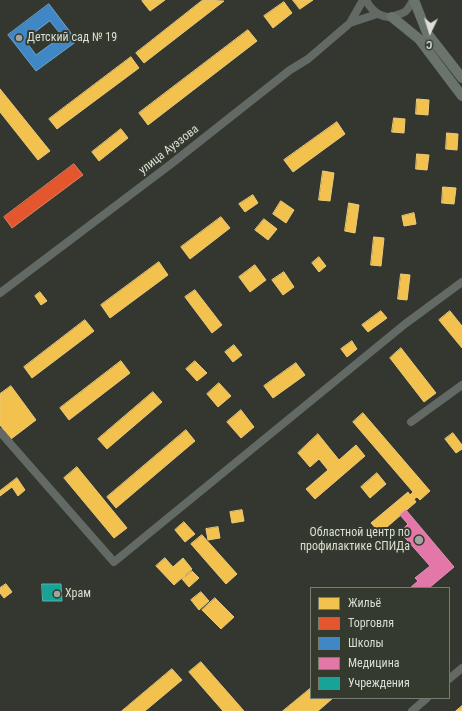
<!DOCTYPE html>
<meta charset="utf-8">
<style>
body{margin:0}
#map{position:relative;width:462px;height:711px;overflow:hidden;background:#343730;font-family:"Roboto Condensed",sans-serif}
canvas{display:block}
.legend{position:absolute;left:310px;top:587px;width:140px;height:112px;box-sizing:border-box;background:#343a2d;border:1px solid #777c71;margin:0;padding:5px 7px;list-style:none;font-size:12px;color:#dbdfd7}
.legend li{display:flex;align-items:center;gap:8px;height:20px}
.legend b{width:20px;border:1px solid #777c71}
.north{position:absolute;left:410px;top:12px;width:40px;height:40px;-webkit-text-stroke:3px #343a2d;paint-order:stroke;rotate:184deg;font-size:11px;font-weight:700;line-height:16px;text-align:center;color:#dbdfd7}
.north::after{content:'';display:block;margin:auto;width:14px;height:18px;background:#dbdfd7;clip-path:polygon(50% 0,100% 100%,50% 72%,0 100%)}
</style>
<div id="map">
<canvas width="462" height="711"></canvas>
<ul class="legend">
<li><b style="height:11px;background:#f2c14e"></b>Жильё</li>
<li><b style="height:11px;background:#e4572e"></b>Торговля</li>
<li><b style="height:11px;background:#3f88c5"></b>Школы</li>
<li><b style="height:11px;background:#e377a8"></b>Медицина</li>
<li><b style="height:11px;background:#17a398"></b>Учреждения</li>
</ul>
<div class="north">С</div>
</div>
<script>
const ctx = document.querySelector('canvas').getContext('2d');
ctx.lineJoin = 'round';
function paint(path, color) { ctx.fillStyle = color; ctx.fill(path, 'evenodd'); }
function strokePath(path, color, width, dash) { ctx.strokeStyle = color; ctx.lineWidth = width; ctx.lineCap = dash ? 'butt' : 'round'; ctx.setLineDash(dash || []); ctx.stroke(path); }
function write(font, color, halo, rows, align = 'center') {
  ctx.font = font + ' "Roboto Condensed",sans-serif'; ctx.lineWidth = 4; ctx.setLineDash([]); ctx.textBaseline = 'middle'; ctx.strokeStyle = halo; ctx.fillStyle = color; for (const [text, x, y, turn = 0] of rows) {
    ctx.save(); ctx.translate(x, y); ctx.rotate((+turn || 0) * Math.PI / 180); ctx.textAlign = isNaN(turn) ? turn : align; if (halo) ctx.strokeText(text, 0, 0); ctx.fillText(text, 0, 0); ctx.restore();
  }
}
const homes = new Path2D(`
 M144 0H165L150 11 142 1Z
 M203 0 224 1 144 63 136 53Z
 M293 0H313L300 9Z
 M284 2 292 13 273 28 264 16Z
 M248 30 257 41 148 125 139 113Z
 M131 57 139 68 57 129 49 119Z
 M0 89 50 151 38 160 0 112Z
 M417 99 429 100 428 115 416 114Z
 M394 118 405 119 404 133 392 132Z
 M337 122 345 134 293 172 284 160Z
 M121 129 128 138 99 161 92 152Z
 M447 133 458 134 457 150 446 149Z
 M417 154 429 155 427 170 416 169Z
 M323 171 334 173 330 201 319 200Z
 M443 187 456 188 454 204 442 203Z
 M253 195 258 203 245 212 239 204Z
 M281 201 294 210 286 223 273 214Z
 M349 203 359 205 355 233 345 231Z
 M414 213 416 224 404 226 402 216Z
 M221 217 230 228 190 259 181 247Z
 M264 219 277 229 268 240 255 230Z
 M374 237 384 238 381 266 371 265Z
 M319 257 326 266 319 272 312 263Z
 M159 262 168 275 110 318 101 305Z
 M255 265 266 280 250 292 239 277Z
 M284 272 294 287 283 295 272 280Z
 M401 274 410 275 407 300 398 299Z
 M195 290 222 325 212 333 185 297Z
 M40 292 47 301 41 305 35 296Z
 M381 311 387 318 368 332 362 325Z
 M450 311 462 326V348L439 320Z
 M85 320 94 331 32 378 24 367Z
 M352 341 357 349 347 357 341 349Z
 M234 345 242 355 233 362 225 352Z
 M401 348 436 393 424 402 390 358Z
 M121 361 130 373 69 420 60 408Z
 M195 361 207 373 197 381 186 369Z
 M296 363 305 375 273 398 264 386Z
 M219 383 231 396 218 407 207 394Z
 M11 386 36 420 11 439 0 425V394Z
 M153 392 162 402 107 449 98 439Z
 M241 410 254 427 241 438 227 422Z
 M363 413 430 491 420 500 417 497 414 499 416 502 380 533 371 523 408 492 410 495 413 492 353 422Z
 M186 430 195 441 116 508 107 497Z
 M453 433 462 445V449L456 453 445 439Z
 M318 434 339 460 356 445 365 456 315 499 306 489 328 470 319 459 310 467 298 453Z
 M77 467 127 528 114 538 64 478Z
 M377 473 386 484 370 498 361 487Z
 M17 478 25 490 18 496 12 487 0 496V491Z
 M242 510 244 521 232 523 230 512Z
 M184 522 195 534 185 542 175 530Z
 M218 527 220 538 208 540 206 529Z
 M202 535 237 574 226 584 191 544Z
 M165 558 173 567 183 558 192 569 174 585 156 566Z
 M192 571 199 578 189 587 182 579Z
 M6 584 12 592 4 598 0 593V588Z
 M201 592 209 601 199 610 191 600Z
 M215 598 234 617 221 629 202 610Z
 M201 662 244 711H223L189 672Z
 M172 669 182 680 145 711H122Z
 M311 688V698H333L318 711H283Z
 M462 706V711H456Z`);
const shops = new Path2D(`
 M74 164 83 175 12 228 4 217Z`);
const schools = new Path2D(`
 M49 4 77 41 36 71 8 35ZM50 21 62 36 36 55 25 40Z`);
const health = new Path2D(`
 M406 510 454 567 429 588H410L418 581 415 578 430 566 400 532 408 524 400 515Z`);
const public = new Path2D(`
 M42 584H61L62 601H43Z`);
const minor = new Path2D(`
 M366 0C372 12 384 21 397 15 400 14 404 13 406 11 409 8 411 3 414 0
 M350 23 377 14
 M0 293 171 164 290 70 308 59 350 23 363 0
 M411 422 462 385
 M0 432 114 562 405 324 462 282
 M449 679 462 668
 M412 711 427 698`);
const major = new Path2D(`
 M414 0 427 33 462 78
 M392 17 419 39 462 96`);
const markers = [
 [19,38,4,"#a1a49d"],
 [419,540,5,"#a1a49d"],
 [57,594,4,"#a1a49d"]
];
const poiNames = [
 ["Детский сад № 19",27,38],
 ["Областной центр по",410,533,"right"],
 ["профилактике СПИДа",410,547,"right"],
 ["Храм",65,594]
];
const streetNames = [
 ["улица Ауэзова",169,150,-38]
];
paint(homes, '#f2c14e');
strokePath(homes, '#ebca77', 1);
paint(shops, '#e4572e');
strokePath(shops, '#e18061', 1);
paint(schools, '#3f88c5');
strokePath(schools, '#6ea2ca', 1);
paint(health, '#e377a8');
strokePath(health, '#e196b6', 1);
paint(public, '#17a398');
strokePath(public, '#52b5ab', 1);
strokePath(minor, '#636a65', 8);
strokePath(major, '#6a736c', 10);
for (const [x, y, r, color] of markers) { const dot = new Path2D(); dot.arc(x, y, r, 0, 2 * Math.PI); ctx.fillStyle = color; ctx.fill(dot); strokePath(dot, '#343a2d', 1.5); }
write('12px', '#dbdfd7', '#343a2d', poiNames, 'left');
write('12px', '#dbdfd7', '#343a2d', streetNames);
</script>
